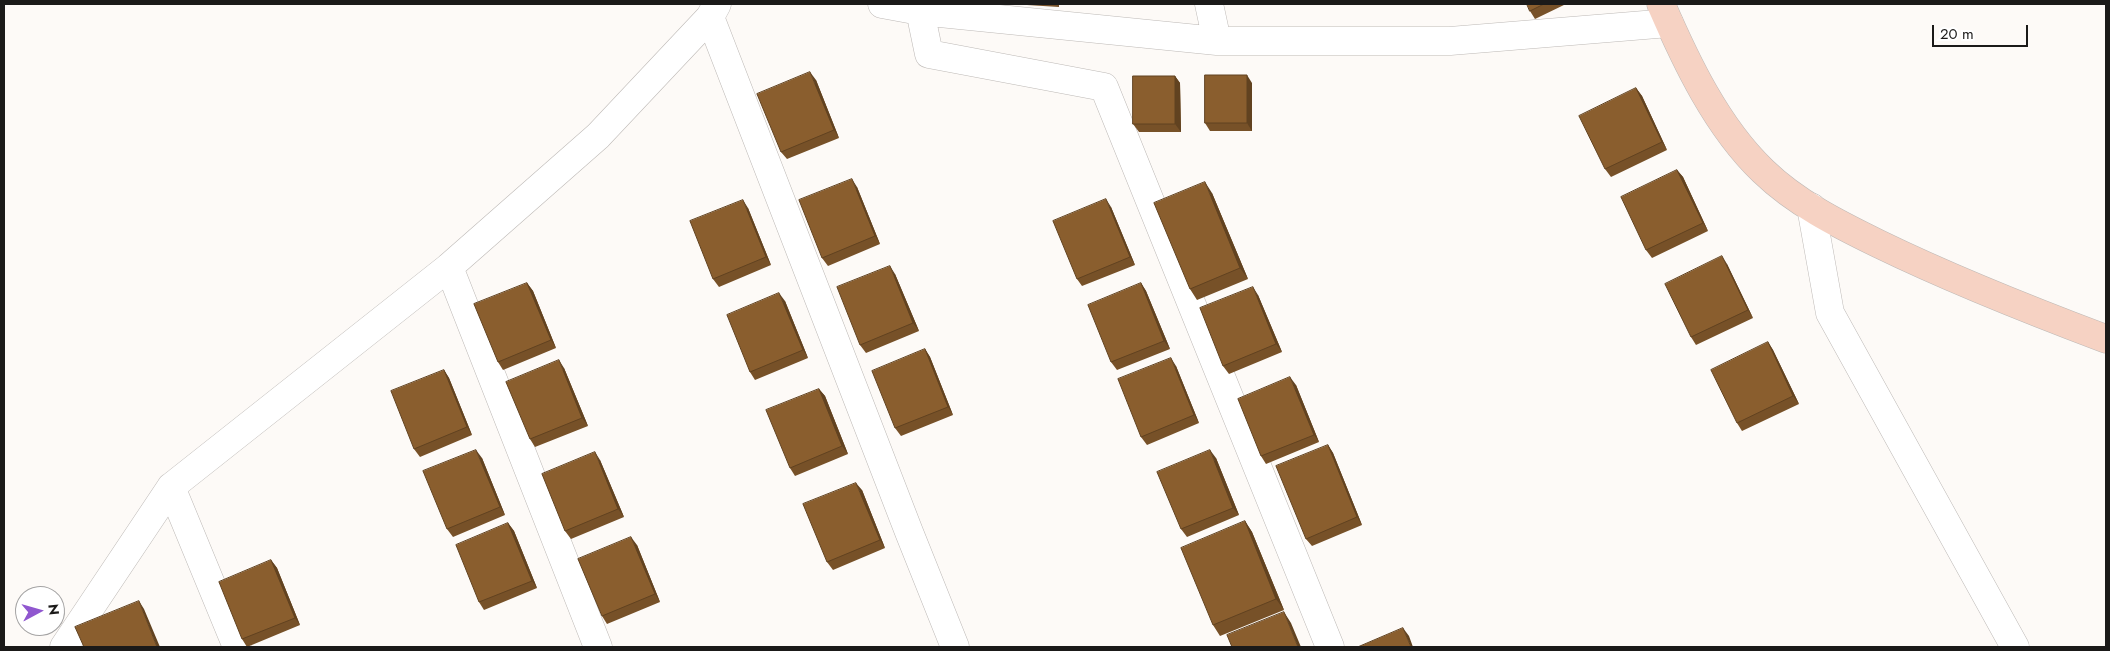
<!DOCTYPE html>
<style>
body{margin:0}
#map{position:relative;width:2110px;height:651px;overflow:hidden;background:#fdfaf7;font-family:Jost,sans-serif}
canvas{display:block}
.frame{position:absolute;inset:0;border:5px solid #1b1a19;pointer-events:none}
.north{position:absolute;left:15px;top:586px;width:50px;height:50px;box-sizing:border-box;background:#fff;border:1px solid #a4a3a3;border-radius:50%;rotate:84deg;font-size:14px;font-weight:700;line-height:20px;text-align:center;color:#1b1a19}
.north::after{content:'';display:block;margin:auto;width:18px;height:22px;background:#9057cf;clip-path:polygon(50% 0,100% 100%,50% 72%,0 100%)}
.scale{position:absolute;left:1932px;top:25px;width:96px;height:22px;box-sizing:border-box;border:2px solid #1b1a19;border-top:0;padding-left:6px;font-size:15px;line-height:18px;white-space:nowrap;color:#1b1a19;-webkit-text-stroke:4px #fff;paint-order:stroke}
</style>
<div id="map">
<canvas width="2110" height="651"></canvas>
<div class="frame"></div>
<div class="north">N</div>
<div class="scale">20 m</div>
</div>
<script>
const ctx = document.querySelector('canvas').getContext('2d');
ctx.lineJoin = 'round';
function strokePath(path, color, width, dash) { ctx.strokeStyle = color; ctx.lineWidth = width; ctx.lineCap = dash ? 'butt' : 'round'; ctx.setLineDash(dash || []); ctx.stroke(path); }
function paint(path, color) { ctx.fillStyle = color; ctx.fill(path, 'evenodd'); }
const street = new Path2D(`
 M882 4 920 11 1217 41H1450L1669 23
 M1209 4 1217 41
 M920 11 929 54 1104 87 1330 647
 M710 17 909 532 955 647
 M1811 207 1830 313 2015 647
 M449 267 598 647
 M171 487 237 647
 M64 647 171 487 449 267 598 136 710 17 717 4`);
const secondary = new Path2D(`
 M1661 4C1686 62 1717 127 1763 171 1796 203 1838 224 1879 244 1953 280 2029 310 2106 339`);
const wall = new Path2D(`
 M1011 4H1059V7Z
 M1527 4H1566L1535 19 1530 11Z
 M1175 76 1180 83 1181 132H1139L1133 124Z
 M816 80 839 138 787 159 781 152Z
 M1252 83V131H1210L1205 123Z
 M1636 88 1642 96 1667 150 1611 177 1605 169Z
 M1677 170 1683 177 1708 231 1652 258 1646 250Z
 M857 187 880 244 828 266 822 258Z
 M1212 193 1248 279 1197 300 1190 289Z
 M1111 207 1135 265 1082 286 1077 279Z
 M748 208 771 265 719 287 713 279Z
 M1727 264 1753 318 1696 345 1691 337Z
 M895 274 919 331 866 353 860 345Z
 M527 283 533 291 556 348 503 370 498 362Z
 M1141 283 1146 291 1170 349 1117 370 1111 362Z
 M1258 295 1282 352 1229 374 1223 366Z
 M785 301 808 358 755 380 750 372Z
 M1768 342 1773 350 1799 404 1742 431 1737 423Z
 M925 349 930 357 953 415 901 436 895 428Z
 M1176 366 1199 423 1147 445 1141 437Z
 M564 368 588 426 535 447 530 439Z
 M444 370 449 378 472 435 420 457 414 449Z
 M1296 385 1319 442 1266 464 1261 456Z
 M819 389 825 396 848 454 795 476 790 468Z
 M1328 445 1333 453 1362 525 1312 546 1306 539Z
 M482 458 505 515 453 537 447 529Z
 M1216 458 1239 515 1187 537 1181 529Z
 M600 460 624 517 571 539 565 531Z
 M862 490 885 548 833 570 827 562Z
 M1245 521 1252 532 1284 610 1220 636 1213 625Z
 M508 523 514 531 537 588 484 610 479 602Z
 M637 545 660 602 607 624 602 616Z
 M271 560 277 568 300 625 247 647 242 639Z`);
const shadedWall = new Path2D(`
 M810 72 816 80 839 138 834 130Z
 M1247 75 1252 83V131L1247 123Z
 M1175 76 1180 83 1181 132 1175 124Z
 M1636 88 1642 96 1667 150 1662 142Z
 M1677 170 1683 177 1708 231 1703 223Z
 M852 179 857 187 880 244 875 236Z
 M1205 182 1212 193 1248 279 1240 268Z
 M1106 199 1111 207 1135 265 1130 257Z
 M743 200 748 208 771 265 766 257Z
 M1722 256 1727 264 1753 318 1748 310Z
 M890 266 895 274 919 331 913 323Z
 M527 283 533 291 556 348 551 340Z
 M1141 283 1146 291 1170 349 1164 341Z
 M1253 287 1258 295 1282 352 1276 344Z
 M779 293 785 301 808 358 803 350Z
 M1768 342 1773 350 1799 404 1793 396Z
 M925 349 930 357 953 415 948 407Z
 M1171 358 1176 366 1199 423 1194 415Z
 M559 360 564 368 588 426 582 418Z
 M444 370 449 378 472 435 467 427Z
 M1290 377 1296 385 1319 442 1314 435Z
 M819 389 825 396 848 454 842 446Z
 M1328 445 1333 453 1362 525 1357 517Z
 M476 450 482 458 505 515 500 507Z
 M1210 450 1216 458 1239 515 1233 508Z
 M595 452 600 460 624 517 618 509Z
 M856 483 862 490 885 548 880 540Z
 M1245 521 1252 532 1284 610 1276 599Z
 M508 523 514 531 537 588 532 581Z
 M631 537 637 545 660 602 655 594Z
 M271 560 277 568 300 625 295 618Z
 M139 601 144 609 160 647H157Z
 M1284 612 1291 623 1301 647H1298Z
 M1403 628 1409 636 1413 647H1411Z`);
const building = new Path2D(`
 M1527 4H1544L1530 11Z
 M810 72 834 130 781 152 757 94Z
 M1205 75H1247V123H1205Z
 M1133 76H1175V124H1133Z
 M1636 88 1662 142 1605 169 1579 116Z
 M1677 170 1703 223 1646 250 1621 197Z
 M852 179 875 236 822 258 799 200Z
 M1205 182 1240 268 1190 289 1154 203Z
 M1106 199 1130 257 1077 279 1053 221Z
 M743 200 766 257 713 279 690 221Z
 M1722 256 1748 310 1691 337 1665 284Z
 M890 266 913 323 860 345 837 287Z
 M527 283 551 340 498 362 474 304Z
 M1141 283 1164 341 1111 362 1088 305Z
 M1253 287 1276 344 1223 366 1200 308Z
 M779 293 803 350 750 372 727 315Z
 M1768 342 1793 396 1737 423 1711 370Z
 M925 349 948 407 895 428 872 371Z
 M1171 358 1194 415 1141 437 1118 379Z
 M559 360 582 418 530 439 506 382Z
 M444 370 467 427 414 449 391 391Z
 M1290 377 1314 435 1261 456 1238 399Z
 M819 389 842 446 790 468 766 410Z
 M1328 445 1357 517 1306 539 1276 466Z
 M476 450 500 507 447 529 423 471Z
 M1210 450 1233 508 1181 529 1157 472Z
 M595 452 618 509 565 531 542 474Z
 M856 483 880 540 827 562 803 504Z
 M1245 521 1276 599 1213 625 1181 548Z
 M508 523 532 581 479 602 456 545Z
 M631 537 655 594 602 616 578 559Z
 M271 560 295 618 242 639 219 582Z
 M139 601 157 647H84L75 627Z
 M1284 612 1298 647H1232L1227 635Z
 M1403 628 1411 647H1358Z`);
strokePath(street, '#bdb9b6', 29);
strokePath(secondary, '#bdb9b6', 29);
strokePath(street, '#fff', 28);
strokePath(secondary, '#f6d2c3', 28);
paint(wall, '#775128');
paint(shadedWall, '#614220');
paint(building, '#8a5e2e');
strokePath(building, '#614220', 1);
</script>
